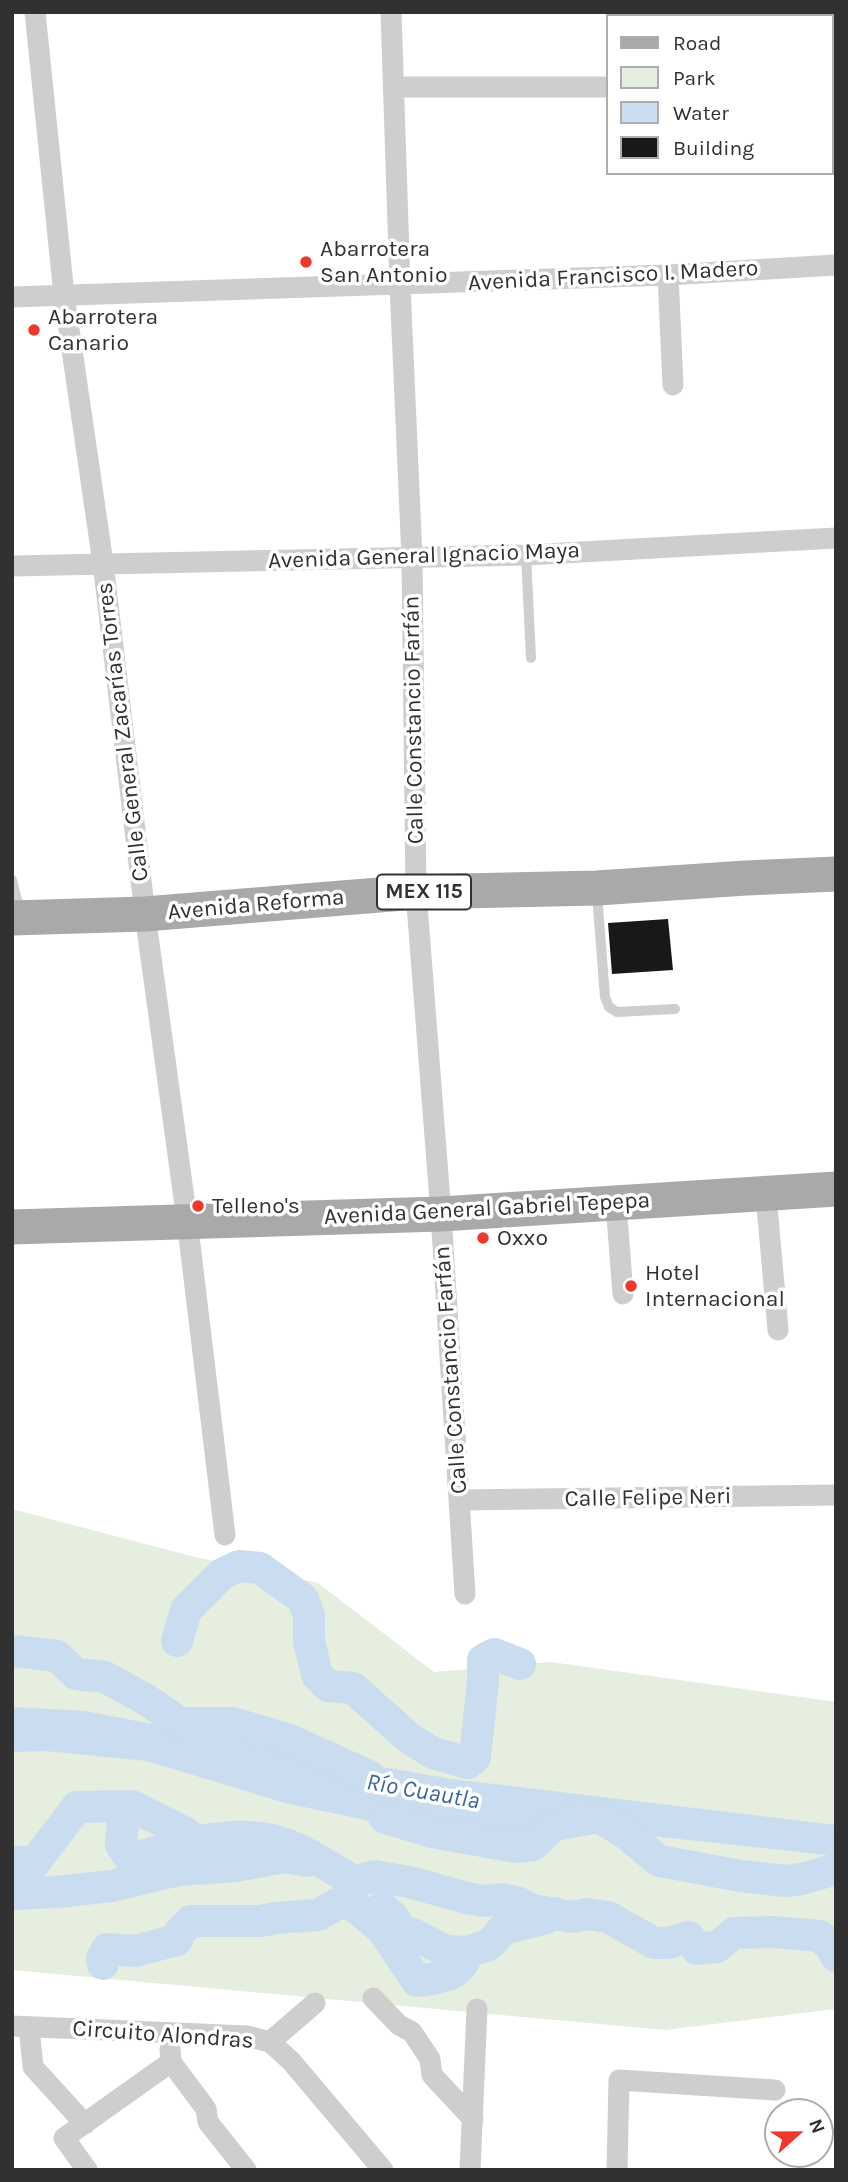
<!DOCTYPE html>
<meta charset="utf-8">
<style>
body{margin:0}
#map{position:relative;width:848px;height:2182px;overflow:hidden;background:#fff;font-family:Karla,sans-serif}
canvas{display:block}
.frame{position:absolute;inset:0;border:14px solid #313131;pointer-events:none}
.legend{position:absolute;left:606px;top:14px;width:228px;height:161px;box-sizing:border-box;background:#fff;border:2px solid #adadad;margin:0;padding:9px 12px;list-style:none;font-size:21px;color:#313131}
.legend li{display:flex;align-items:center;gap:14px;height:35px}
.legend b{width:35px;border:2px solid #adadad}
.north{position:absolute;left:764px;top:2098px;width:70px;height:70px;box-sizing:border-box;background:#fff;border:2px solid #adadad;border-radius:50%;rotate:69deg;font-size:19px;font-weight:700;line-height:28px;text-align:center;color:#313131}
.north::after{content:'';display:block;margin:auto;width:24px;height:32px;background:#ef372c;clip-path:polygon(50% 0,100% 100%,50% 72%,0 100%)}
</style>
<div id="map">
<canvas width="848" height="2182"></canvas>
<div class="frame"></div>
<ul class="legend">
<li><b style="height:9px;background:#a9a9a9"></b>Road</li>
<li><b style="height:19px;background:#e5eedf"></b>Park</li>
<li><b style="height:19px;background:#cadcef"></b>Water</li>
<li><b style="height:19px;background:#181818"></b>Building</li>
</ul>
<div class="north">N</div>
</div>
<script>
const ctx = document.querySelector('canvas').getContext('2d');
ctx.lineJoin = 'round';
function paint(path, color) { ctx.fillStyle = color; ctx.fill(path, 'evenodd'); }
function strokePath(path, color, width, dash) { ctx.strokeStyle = color; ctx.lineWidth = width; ctx.lineCap = dash ? 'butt' : 'round'; ctx.setLineDash(dash || []); ctx.stroke(path); }
function write(font, color, halo, rows, align = 'center') {
  ctx.font = font + ' Karla,sans-serif'; ctx.lineWidth = 7; ctx.setLineDash([]); ctx.textBaseline = 'middle'; ctx.strokeStyle = halo; ctx.fillStyle = color; for (const [text, x, y, turn = 0] of rows) {
    ctx.save(); ctx.translate(x, y); ctx.rotate((+turn || 0) * Math.PI / 180); ctx.textAlign = isNaN(turn) ? turn : align; if (halo) ctx.strokeText(text, 0, 0); ctx.fillText(text, 0, 0); ctx.restore();
  }
}
const green = new Path2D(`
 M12 1509 195 1557 318 1583 434 1672 551 1662 836 1702V2009L665 2030 12 1970Z`);
const water = new Path2D(`
 M12 1707 85 1711 312 1755 452 1779 836 1825V1856L588 1829 537 1833 413 1830 285 1803 147 1761 45 1751 12 1752Z`);
const river = new Path2D(`
 M177 1641 186 1610 222 1574 239 1566 260 1568 303 1599 309 1615V1641L317 1675 328 1686 353 1688 409 1738 433 1753 468 1763 475 1757 483 1682V1660L494 1654 520 1664
 M12 1651 57 1656 76 1674 105 1677 145 1699 180 1723H233L290 1740 369 1776
 M116 1807 123 1821 121 1845 131 1859 185 1843 209 1845
 M385 1818 432 1832 516 1847 533 1845 554 1825 599 1817 624 1832 659 1861 671 1863 740 1876 786 1881 802 1879 836 1869
 M12 1862H35L77 1807 132 1806 184 1832 196 1841C219 1838 245 1834 267 1839 299 1845 327 1866 355 1882L374 1876 409 1882 467 1898 485 1901 503 1899 519 1903 533 1910 572 1917 587 1914 608 1917 654 1943H667L689 1937 697 1949 717 1947 734 1933 774 1932 820 1936 830 1945 836 1956
 M12 1894 57 1892 111 1886 179 1870 235 1866 285 1857 308 1861
 M382 1907 393 1917 402 1932 413 1934 446 1951 466 1952 489 1945 503 1929 543 1919 555 1913
 M103 1964 102 1958 107 1949 135 1951 177 1940 180 1932 191 1921H261L276 1918 318 1915 339 1903 352 1904 382 1929 417 1981C436 1979 466 1975 466 1952`);
const building = new Path2D(`
 M668 919 673 970 612 974 608 923Z`);
const lane = new Path2D(`
 M526 555 531 658
 M12 880 20 912
 M597 894 605 997 609 1007 617 1012 675 1009`);
const street = new Path2D(`
 M35 12 64 295 103 563 145 914 187 1220 225 1535
 M391 12 400 285 412 558 416 892 441 1214 465 1594
 M393 87H608
 M668 275 673 385
 M12 297 668 275 836 265
 M12 566 526 555 836 538
 M766 1195 778 1330
 M616 1204 623 1294
 M460 1500 836 1495
 M373 1998 399 2025 412 2032 430 2059 432 2075 473 2119
 M12 2026 247 2036 270 2042 291 2061 383 2170
 M29 2027 33 2067 85 2124
 M270 2042 315 2003
 M170 2049 171 2062 206 2109 208 2122 246 2170
 M87 2170 64 2138 171 2062
 M470 2170 477 2009
 M617 2170 619 2080 775 2090`);
const primary = new Path2D(`
 M12 918 145 914 416 892 597 888 746 878 836 874
 M12 1227 441 1214 836 1189`);
const markers = [
 [306,262,7,"#ef372c"],
 [34,330,7,"#ef372c"],
 [198,1206,7,"#ef372c"],
 [483,1238,7,"#ef372c"],
 [631,1286,7,"#ef372c"]
];
const shields = [
 [424,892,94]
];
const shieldNames = [
 ["MEX 115",424,892]
];
const poiNames = [
 ["Abarrotera",320,249],
 ["San Antonio",320,275],
 ["Abarrotera",48,317],
 ["Canario",48,343],
 ["Telleno's",212,1206],
 ["Oxxo",497,1238],
 ["Hotel",645,1273],
 ["Internacional",645,1299]
];
const streetNames = [
 ["Avenida Francisco I. Madero",613,276,-3],
 ["Avenida General Ignacio Maya",424,556,-2],
 ["Calle Constancio Farfán",414,720,-91],
 ["Calle General Zacarías Torres",123,732,-97],
 ["Avenida Reforma",256,905,-5],
 ["Avenida General Gabriel Tepepa",487,1209,-3],
 ["Calle Constancio Farfán",451,1370,-94],
 ["Calle Felipe Neri",648,1498,-1],
 ["Circuito Alondras",163,2035,4]
];
const waterNames = [
 ["Río Cuautla",423,1792,10]
];
paint(green, '#e5eedf');
paint(water, '#cadcef');
strokePath(river, '#cadcef', 32);
paint(building, '#181818');
strokePath(lane, '#cecece', 10);
strokePath(street, '#cecece', 21);
strokePath(primary, '#a9a9a9', 35);
for (const [x, y, r, color] of markers) { const dot = new Path2D(); dot.arc(x, y, r, 0, 2 * Math.PI); ctx.fillStyle = color; ctx.fill(dot); strokePath(dot, '#fff', 2.5); }
for (const [x, y, w] of shields) { const box = new Path2D(); box.roundRect(x - w / 2, y - 17.5, w, 35, 5); ctx.fillStyle = '#fff'; ctx.fill(box); strokePath(box, '#313131', 2); }
write('bold 21px', '#313131', null, shieldNames);
write('23px', '#313131', '#fff', poiNames, 'left');
write('23px', '#313131', '#fff', streetNames);
write('italic 24px', '#396799', '#fff', waterNames);
</script>
